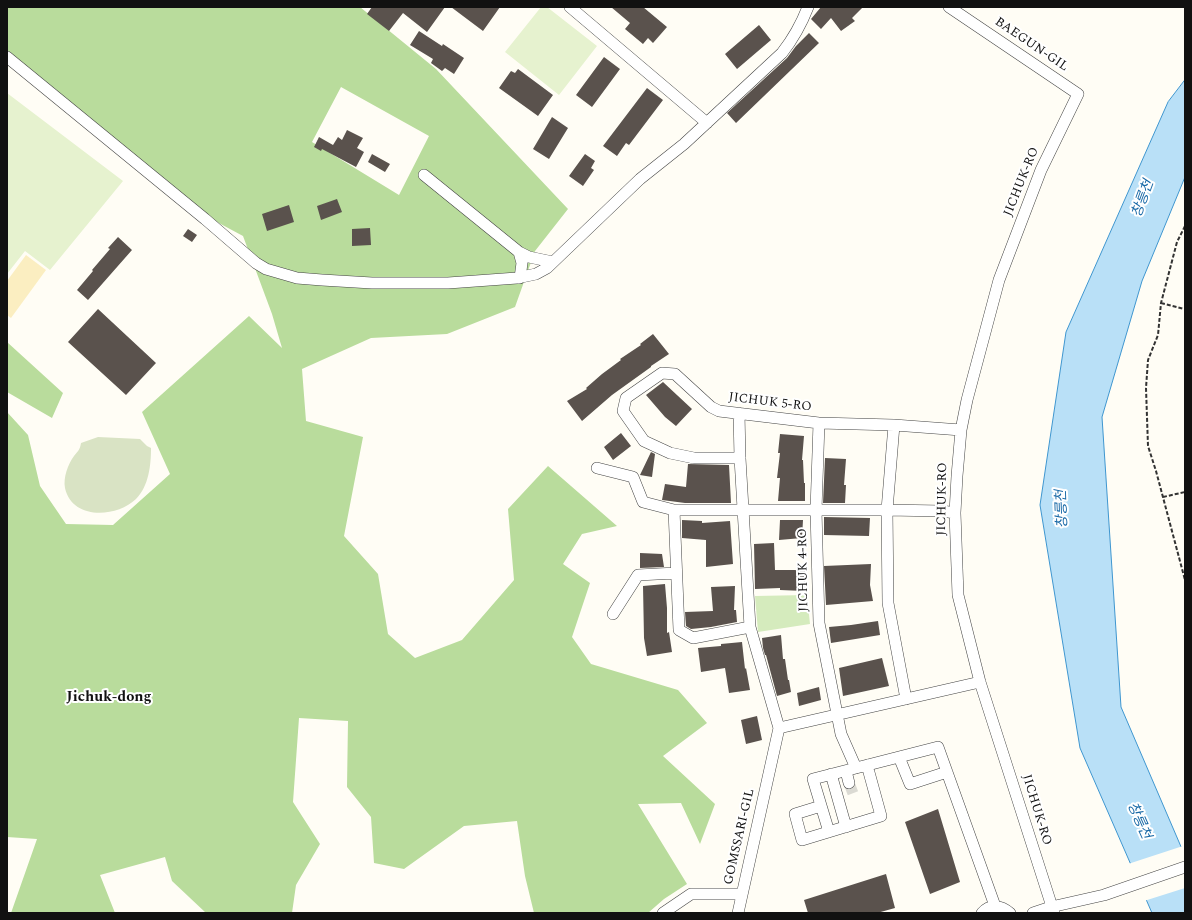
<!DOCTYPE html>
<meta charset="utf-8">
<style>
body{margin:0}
#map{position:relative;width:1192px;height:920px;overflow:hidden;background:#fffdf5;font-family:Spectral,serif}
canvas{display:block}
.frame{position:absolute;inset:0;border:8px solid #111;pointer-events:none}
</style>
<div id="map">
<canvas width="1192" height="920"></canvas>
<div class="frame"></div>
</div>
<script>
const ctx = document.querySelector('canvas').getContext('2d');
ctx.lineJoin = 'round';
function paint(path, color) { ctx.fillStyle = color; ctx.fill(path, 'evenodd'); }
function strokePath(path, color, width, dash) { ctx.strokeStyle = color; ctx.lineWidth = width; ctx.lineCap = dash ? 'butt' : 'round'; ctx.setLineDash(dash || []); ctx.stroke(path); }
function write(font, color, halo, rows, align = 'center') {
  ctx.font = font + ' Spectral,"Noto Sans KR",serif'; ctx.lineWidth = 4; ctx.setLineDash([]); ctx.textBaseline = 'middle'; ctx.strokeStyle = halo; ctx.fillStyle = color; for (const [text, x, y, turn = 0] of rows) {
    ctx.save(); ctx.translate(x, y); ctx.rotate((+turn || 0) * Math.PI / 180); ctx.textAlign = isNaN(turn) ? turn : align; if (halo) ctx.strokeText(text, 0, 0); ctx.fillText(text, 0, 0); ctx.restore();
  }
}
const green = new Path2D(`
 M807 595 810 624 758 632 755 596Z`);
const forest = new Path2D(`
 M7 7H360L436 69 568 209 535 251 515 307 447 334 371 338 302 369 306 421 363 437 344 536 378 574 388 634 415 658 462 640 514 580 508 509 548 466 617 526 582 534 563 564 590 583 572 637 591 664 678 690 707 723 663 756 715 804 700 844 681 803 638 804 687 884 664 899 648 913H534L525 876 517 821 464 826 404 869 374 863 371 817 347 787 348 721 299 718 293 802 320 844 296 885 292 913H206L172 881 165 857 100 875 115 913H11L37 839 7 837V412L28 435 40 486 66 524 113 525 170 474 142 412 249 316 282 348 272 314 243 236 189 207 64 105 7 50ZM341 87 429 136 399 195 312 142Z
 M7 342 63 393 52 418 7 392Z`);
const sand = new Path2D(`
 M26 255 46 270 11 318 7 315V281Z`);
const cemetery = new Path2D(`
 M98 437 140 439 147 446 151 448C151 465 149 486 136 499 116 518 72 520 65 488 63 478 68 464 74 456 78 451 80 450 81 443Z`);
const pitch = new Path2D(`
 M541 7H547L597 46 559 95 505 52Z
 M7 93 123 181 50 270 25 251 7 274Z`);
const water = new Path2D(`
 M1185 80V177L1142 281 1102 417 1121 707 1185 856V913H1152L1080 748 1040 505 1066 332 1168 102Z`);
const pier = new Path2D(`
 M1183 846 1185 850V888L1144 901 1128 864Z`);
const building = new Path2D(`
 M372 7H445L427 32 403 13 389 31 367 14Z
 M451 7H500L483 31Z
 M611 7H643L667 27 653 43 648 38 643 44 625 29 630 23Z
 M821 7H863L852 18 855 21 841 31 831 18 821 29 811 19Z
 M759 25 771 40 737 69 725 54Z
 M419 31 442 46 443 44 464 58 454 74 445 68 442 71 431 63 433 59 410 45Z
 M809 33 819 43 736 123 727 113 787 58 796 46Z
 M604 57 620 69 592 107 576 95Z
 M518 69 553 95 538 116 499 88 511 71 515 73Z
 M647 88 663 100 629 145 626 143 617 156 603 146Z
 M552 117 568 128 549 159 533 149Z
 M347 130 363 138 357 148 364 152 356 167 322 149 321 151 314 147 319 137 333 145 338 137 342 140Z
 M372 154 390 164 385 172 368 162Z
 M585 154 595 161 591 168 594 170 583 186 569 176Z
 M337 199 342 212 321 220 317 206Z
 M289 205 294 222 267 231 262 214Z
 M370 228 371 245 352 246V229Z
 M188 229 197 235 192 242 183 236Z
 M118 237 132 250 88 300 77 290 93 271 92 270 110 249 108 248Z
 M98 309 156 363 126 395 68 342Z
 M653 334 669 354 651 366V367L612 395 582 421 567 401 587 389 586 388 602 374 621 360 620 359 641 345 640 344Z
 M663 382 692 409 676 426 665 417 646 395Z
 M621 433 631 446 613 460 604 447Z
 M780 434 804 436 802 460H803L804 483H805V501H778L780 478H777L780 453H778Z
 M651 452 655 454 652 477 640 475Z
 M825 458 846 459 844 485H846L845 503H823Z
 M688 464 729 465 731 503H685L662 500 665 484 686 487Z
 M824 517 870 518 869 536 824 535Z
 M682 520 702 521V523L730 521 733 564 706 567V540L682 538Z
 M780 520H803L802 538 779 540Z
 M774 543 775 570H805V591L780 590V588L755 589 754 544Z
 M640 553 662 554 664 567 640 568Z
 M871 564 870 585 873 601 826 605 824 566Z
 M665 584 667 608V633L669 632 672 652 647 656 644 638 643 586Z
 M735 586 734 610H736L737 622 711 627 691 629 686 626 685 612 713 611 711 587Z
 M878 621 880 635 831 643 829 627 851 625Z
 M781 635 783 659H785L788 680H789L791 692 777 696 766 655H765L763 648 762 638Z
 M742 642 745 669 746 668 750 690 729 693 725 668 701 672 698 648 721 646V644Z
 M882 658 889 686 843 696 839 668Z
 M819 687 821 700 799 706 797 693Z
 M757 716 762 740 746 744 741 720Z
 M938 809 960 882 930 894 905 822Z
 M886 874 895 908 877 913H808L804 900Z`);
const minorTunnel = new Path2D(`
 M849 783 854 796`);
const path = new Path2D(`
 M1185 226 1177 242 1161 303 1158 335 1148 360 1146 388 1148 446 1156 471 1185 580
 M1161 303 1184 309
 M1163 497 1185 492`);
const minor = new Path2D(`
 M570 7 707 123
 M949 7 1078 94 1041 170 999 280 967 400 961 430 957 476 955 513 958 595 980 682 1054 913
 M7 57 205 219 256 263 266 269 297 278 322 280 372 283H448L517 278 536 274 547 268 640 179 684 144 782 53C793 39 801 25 808 7
 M424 175 519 252
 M520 278 522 263 519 252 529 257 553 262
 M739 413 740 458 750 627 779 728 980 682
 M819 423 816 510 819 623 841 734 856 768
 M894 425 887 510 888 603 906 699
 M740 458H694L670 453 644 441 623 411 626 398 662 373 675 374 711 407 719 411 819 423 894 425 961 430
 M597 468 633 477 643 502 674 510H887L942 511 955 513
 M674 510 679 630 693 638 750 627
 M613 614 638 575 676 573
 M899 757 910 784 947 772
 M846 771 849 783
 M831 774 846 827
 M821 806 795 814 802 840 881 816 867 765
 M829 832 813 779 938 747 995 906
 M663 913 691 894H742
 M738 913 779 728
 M982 913C990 904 1001 905 1010 913
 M1033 913 1051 907 1104 895 1185 867`);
const streetNames = [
 ["BAEGUN-GIL",1031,45,34],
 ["JICHUK-RO",1022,182,-68],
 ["JICHUK 5-RO",770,403,7],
 ["JICHUK-RO",943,499,-89],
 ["JICHUK 4-RO",804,570,-91],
 ["JICHUK-RO",1036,810,73],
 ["GOMSSARI-GIL",740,837,-77]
];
const waterNames = [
 ["창릉천",1144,199,-70],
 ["창릉천",1063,509,-92],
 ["창릉천",1138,821,66]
];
const quarterNames = [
 ["Jichuk-dong",109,698]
];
paint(green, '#d5ebbd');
paint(forest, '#b9dc9c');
paint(sand, '#fbeec1');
paint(cemetery, '#d9e3c4');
paint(pitch, '#e6f2cf');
paint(water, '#b9e0f7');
strokePath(water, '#3f96cf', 1);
paint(pier, '#fffdf5');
paint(building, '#5a524d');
strokePath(minorTunnel, '#dbdad3', 11, [11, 5.5]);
strokePath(minor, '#444', 12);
strokePath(path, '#333', 2, [4, 2]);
strokePath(minor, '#fff', 11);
write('13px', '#111', '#fff', streetNames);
write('italic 14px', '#1768a6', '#fff', waterNames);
write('bold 15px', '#111', '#fff', quarterNames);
</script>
